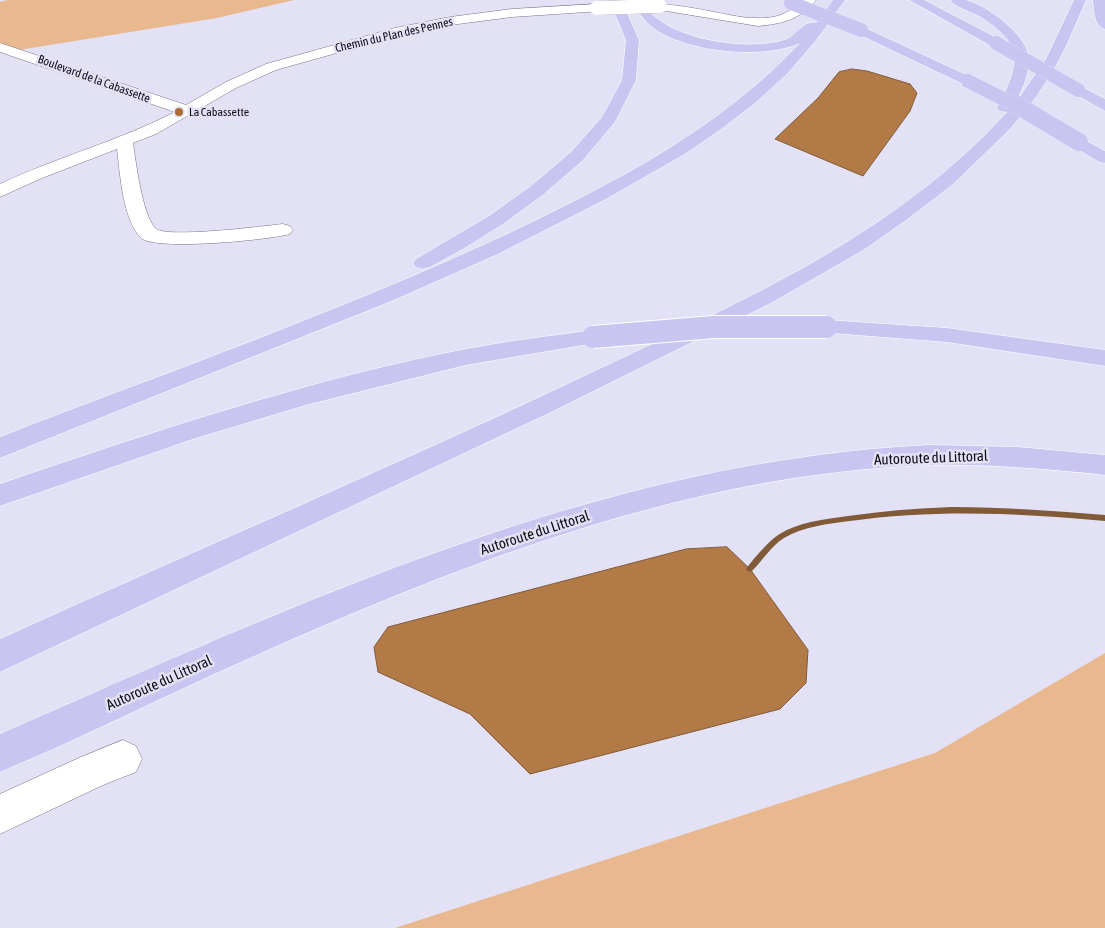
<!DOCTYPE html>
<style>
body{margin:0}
canvas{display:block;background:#e3e1f5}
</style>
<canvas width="1105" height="928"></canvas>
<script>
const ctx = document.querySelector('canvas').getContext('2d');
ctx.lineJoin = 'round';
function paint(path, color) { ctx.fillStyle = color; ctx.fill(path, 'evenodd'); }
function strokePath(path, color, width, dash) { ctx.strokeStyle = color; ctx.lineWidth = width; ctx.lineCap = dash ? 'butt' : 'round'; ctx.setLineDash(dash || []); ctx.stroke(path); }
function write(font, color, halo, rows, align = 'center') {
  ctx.font = font + ' "Asap Condensed",sans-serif'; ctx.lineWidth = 5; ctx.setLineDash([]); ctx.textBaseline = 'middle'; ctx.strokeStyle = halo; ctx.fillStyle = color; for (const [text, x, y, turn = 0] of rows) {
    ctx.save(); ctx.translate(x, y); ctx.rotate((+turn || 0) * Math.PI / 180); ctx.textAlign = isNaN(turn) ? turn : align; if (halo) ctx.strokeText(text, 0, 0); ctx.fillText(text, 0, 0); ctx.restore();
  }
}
const green = new Path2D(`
 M8 0H294L217 18 0 53V2Z
 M1105 653V928H395L935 753Z`);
const water = new Path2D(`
 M852 69 867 71 910 84 917 93 910 111 863 176 775 139 818 98 839 72Z
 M727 547 750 569 808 650 806 683 780 709 530 774 470 714 378 672 374 647 388 627 686 549Z`);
const stream = new Path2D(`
 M952 507C1003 507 1054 511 1105 515V521C1020 513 935 509 850 521 828 524 804 526 784 538 771 546 763 560 752 571L750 572 748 571 746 569C753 559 768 542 778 535 798 522 825 519 848 516 883 511 917 508 952 507Z`);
const minor = new Path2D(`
 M803 0H816C802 19 781 24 758 26L660 10 654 6C663 0 726 15 741 17 751 18 763 19 773 17 785 15 794 8 803 0Z
 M597 4 603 8 601 11 512 17 450 25 397 36 276 70 236 88 156 134 133 143C136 163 142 213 155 228 163 239 264 226 283 224L290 226 293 230 290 234C268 240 156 251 141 238 123 220 120 174 117 149L42 178 0 197V184C57 157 119 141 175 112L0 52V43L186 105 226 82 266 64 395 28 450 17 512 9Z
 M123 740 136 746 142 759 136 772 103 785 0 834V794L81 757Z`);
const highway = new Path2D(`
 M609 0H621L639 40 636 80 615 122 583 160 544 194 503 224 463 249 430 267 423 269 416 267 413 263 416 259 489 216 531 186 571 152 602 117 622 80 626 40Z
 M631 0H643C646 4 648 10 651 13 677 41 752 52 787 39 797 35 804 20 816 23L833 0H845L817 39 788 73 755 103 720 130 683 155 606 199 498 254 394 300 0 458V437C168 372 339 312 503 236 610 185 718 131 800 43 764 60 687 52 655 29 644 21 638 12 631 0Z
 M909 0H924L1001 40 1003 43 996 47 991 46Z
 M950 0C955 0 961 0 966 0 986 5 1024 33 1028 54 1031 71 1023 87 1016 102L1046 59 1074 0H1086L1067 44 1053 71 1036 97 1010 129 952 185 909 218 865 249 771 303 549 413 0 672V639C192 552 385 470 576 380 728 308 892 239 1007 112L999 111 997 108C1021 64 1025 43 977 15 968 11 956 7 950 0Z
 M1093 0H1105V29C1094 26 1094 10 1093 0Z
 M861 26 973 78 975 81 973 84H963L856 33 854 30Z
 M1078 85 1105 99V111L1073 93 1070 90 1073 87Z
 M1079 137 1105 151V163L1099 162 1073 146 1071 142 1073 138Z
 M826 320 947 328 1105 350V366L947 342 818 332 815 327 818 322Z
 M593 330 601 332 605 337 601 342 466 365 306 405 193 439 0 506V484C153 432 307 380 466 349 508 341 551 336 593 330Z
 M931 445 1018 447 1105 455V475C1047 469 989 464 930 465 692 473 465 562 250 658 166 695 84 737 0 772V734C298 604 601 460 931 445Z`);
const minorBridge = new Path2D(`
 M597 8 660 6`);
const highwayBridgeFar2 = new Path2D(`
 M791 3 861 30
 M996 43 1078 90
 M968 81 1017 106`);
const highwayBridgeFar1 = new Path2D(`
 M1015 104 1079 142`);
const highwayBridge = new Path2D(`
 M593 337 714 327H826`);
const markers = [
 [179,112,5,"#aa6c31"]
];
const farStreetnames = [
 ["Chemin du Plan des Pennes",394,35,-13],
 ["Boulevard de la Cabassette",94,79,20]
];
const farPoinames = [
 ["La Cabassette",189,112]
];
const streetNames = [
 ["Autoroute du Littoral",931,458,-2],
 ["Autoroute du Littoral",535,533,-18],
 ["Autoroute du Littoral",159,683,-24]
];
paint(green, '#e9b88e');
paint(water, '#b27a47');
strokePath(water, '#815a38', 1);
paint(stream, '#815a38');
strokePath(minor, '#757385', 1);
strokePath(highway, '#fff', 1);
paint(minor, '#fff');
paint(highway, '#c9c5f1');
strokePath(minorBridge, '#757385', 14, []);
strokePath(highwayBridgeFar2, '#fff', 14, []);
strokePath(highwayBridgeFar1, '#fff', 18, []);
strokePath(highwayBridge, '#fff', 24, []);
strokePath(minorBridge, '#fff', 14);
strokePath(highwayBridgeFar2, '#c9c5f1', 14);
strokePath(highwayBridgeFar1, '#c9c5f1', 18);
strokePath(highwayBridge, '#c9c5f1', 22);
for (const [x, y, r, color] of markers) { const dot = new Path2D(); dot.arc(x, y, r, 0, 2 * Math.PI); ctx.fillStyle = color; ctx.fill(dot); strokePath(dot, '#e3e1f5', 2); }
write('12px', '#0f0e15', '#e3e1f5', farStreetnames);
write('12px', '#0f0e15', '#e3e1f5', farPoinames, 'left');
write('15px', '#0f0e15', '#e3e1f5', streetNames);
</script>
